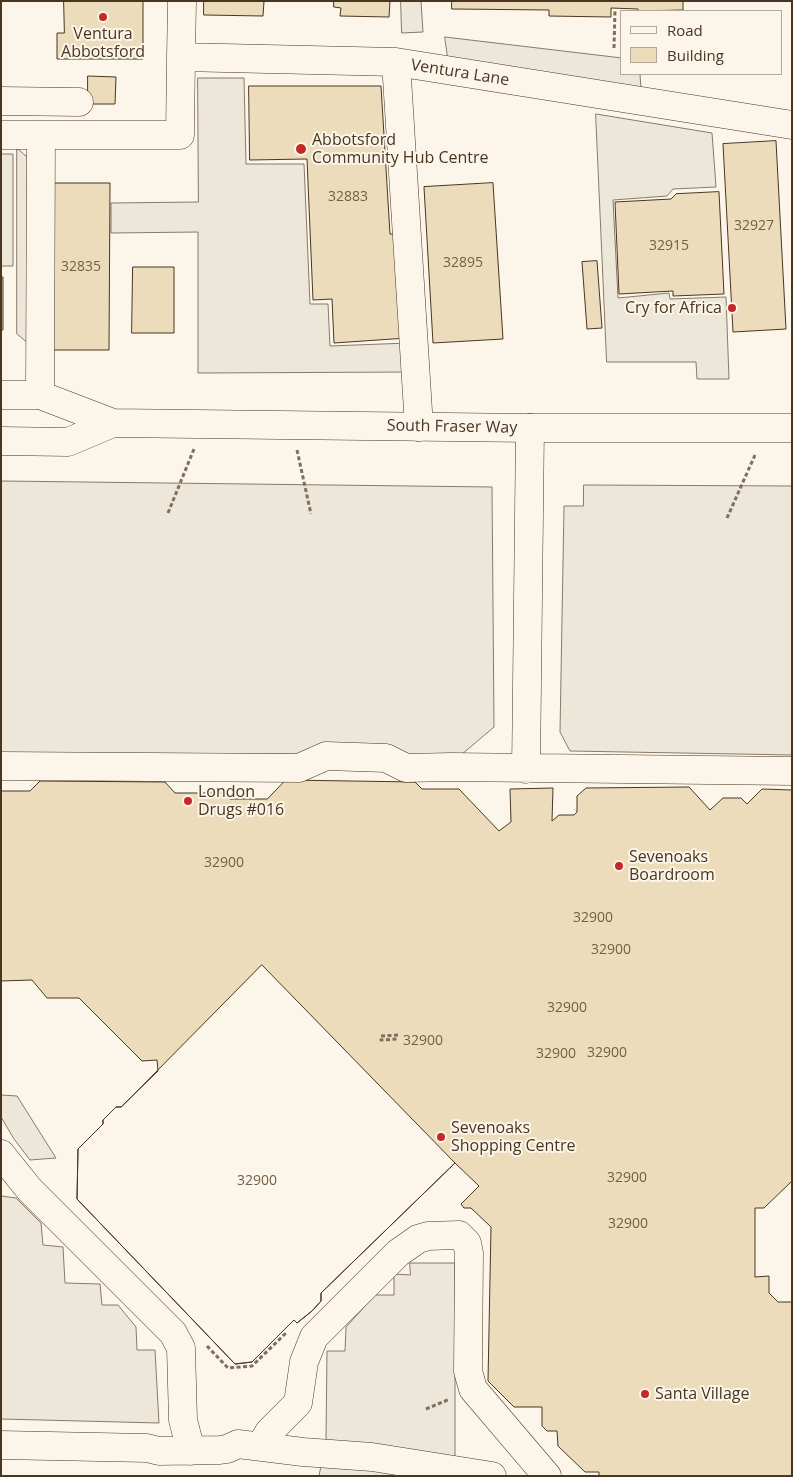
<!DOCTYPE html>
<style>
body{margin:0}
#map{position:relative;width:793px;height:1477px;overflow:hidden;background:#fbf6e9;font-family:"Open Sans",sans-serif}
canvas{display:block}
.frame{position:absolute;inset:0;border:2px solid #4a3520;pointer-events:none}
.legend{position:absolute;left:620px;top:10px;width:162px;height:65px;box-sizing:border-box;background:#fbf6e9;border:1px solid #b4a999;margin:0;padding:6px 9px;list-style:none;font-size:15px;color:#4a3520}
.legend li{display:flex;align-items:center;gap:10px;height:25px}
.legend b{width:25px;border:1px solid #b4a999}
</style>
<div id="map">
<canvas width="793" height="1477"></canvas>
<div class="frame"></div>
<ul class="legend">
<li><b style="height:6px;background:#fbf6e9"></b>Road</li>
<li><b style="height:14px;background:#ecdcbc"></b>Building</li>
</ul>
</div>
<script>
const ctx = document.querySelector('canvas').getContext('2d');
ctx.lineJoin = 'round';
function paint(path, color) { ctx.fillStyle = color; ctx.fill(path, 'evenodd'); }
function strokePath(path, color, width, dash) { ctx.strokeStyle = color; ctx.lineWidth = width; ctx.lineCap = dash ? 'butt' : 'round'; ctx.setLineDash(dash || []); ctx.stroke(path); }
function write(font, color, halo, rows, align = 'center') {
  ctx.font = font + ' "Open Sans",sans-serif'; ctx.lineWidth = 4; ctx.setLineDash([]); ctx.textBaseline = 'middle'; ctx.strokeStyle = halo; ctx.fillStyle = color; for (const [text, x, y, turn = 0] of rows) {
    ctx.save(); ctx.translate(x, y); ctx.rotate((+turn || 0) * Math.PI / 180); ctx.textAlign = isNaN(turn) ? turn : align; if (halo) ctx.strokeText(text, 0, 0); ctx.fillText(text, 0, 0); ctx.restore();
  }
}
const parking = new Path2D(`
 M401 1H421L423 32 402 33Z
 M445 37 622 58V74H640L641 89 448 58Z
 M198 78H244L246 164H304L310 304H328L330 346 408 343 410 372 198 373V232L111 233V203L198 202Z
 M596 114 712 133 716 187 673 189 667 196 613 200 618 298 669 293 670 299 726 297 729 379H697L696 362H607Z
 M17 148 36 165 35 349 17 334Z
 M1 154H13V266H1Z
 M1 481 492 487 494 727 461 755 1 753Z
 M584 485 792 486V755L570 751 560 732 564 506H583Z
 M1 1095 17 1096 56 1158 30 1160 14 1139 1 1117Z
 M1 1196 16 1198 41 1223 43 1245 63 1247 65 1283 100 1284 102 1305H118L136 1327 137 1350H155L159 1423 1 1419Z
 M410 1263H455V1476H319L326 1440 327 1351H345L346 1327 375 1295H394V1274L410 1275Z`);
const building = new Path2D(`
 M64 1H143V59H57V33H64Z
 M204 1H264L263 16 204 15Z
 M334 1H390L389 17 340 16 341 8 334 7Z
 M452 1H683V10L638 11V9L611 8V17L549 16V10L452 9Z
 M88 76 116 77 115 104H88Z
 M249 86H381L390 234H402L407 338 334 343 332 299 313 300 307 159 250 160Z
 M776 141 786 329 733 332 723 144Z
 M52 183H110L109 350H52Z
 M493 183 503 339 433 343 424 187Z
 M719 192 724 294 673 296V291L619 294 615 202 671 199 676 194Z
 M597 261 602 328 587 329 582 262Z
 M133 267H174V333H132Z
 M1 277H3V330H1Z
 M286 780 415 782 422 789H459L499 831 511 822 510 789 553 788 552 821 559 815H574L577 812V796L586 788 689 787 710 810 723 798H741L747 804 762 789 792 790V1181L764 1208H755V1277L769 1276V1293L778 1302H792V1476H599V1472H585L558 1446 557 1431H547L542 1426V1407H514L488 1381 491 1227 471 1208H464L461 1204 479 1186 455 1163 321 1293V1301L312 1311 297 1323 294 1320 252 1362 235 1364 77 1199 78 1149 103 1124V1120L116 1107H121L158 1071 157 1060 142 1061 79 998H47L32 980 1 981V791H30L40 781 165 782 175 793H223L230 799H267Z
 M262 965 455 1163 321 1293V1301L312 1311 297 1323 294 1320 252 1362 235 1364 77 1199 78 1149 103 1124V1120L116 1107H121Z`);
const path = new Path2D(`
 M614 48 615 9
 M297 450 311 514
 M168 513 194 449
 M727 518 755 455
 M398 1035 381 1036V1040L398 1039
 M207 1346 228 1368 252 1366 287 1332
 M426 1409 450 1399`);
const minor = new Path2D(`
 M182 1 181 57 396 62 792 125
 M396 62 419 427
 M1 101 79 102
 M1 135H180L181 57
 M40 395 41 135
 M1 766 299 768 326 756 386 758 406 768 452 767 792 771
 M526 769 530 428
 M1 1154 29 1189 173 1333 181 1348 183 1420 191 1451
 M1 1445 147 1448 159 1451 220 1450 227 1449 238 1444 303 1452 372 1457 492 1476
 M261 1446 269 1432 298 1403 304 1362 314 1337 398 1253 418 1239 428 1236 459 1235 467 1243 469 1253 468 1371 473 1389 547 1476`);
const major = new Path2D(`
 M1 395H40L113 423 530 428H792
 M1 441 68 442 113 423`);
const markers = [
 [103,17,5,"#c62828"],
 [301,149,6,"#c62828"],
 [732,308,5,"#c62828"],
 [188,801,5,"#c62828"],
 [619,866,5,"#c62828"],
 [441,1137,5,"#c62828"],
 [645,1394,5,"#c62828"]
];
const numberNames = [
 ["32883",348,197],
 ["32927",754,226],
 ["32915",669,246],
 ["32895",463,263],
 ["32835",81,267],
 ["32900",224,863],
 ["32900",593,918],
 ["32900",611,950],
 ["32900",567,1008],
 ["32900",423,1041],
 ["32900",607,1053],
 ["32900",556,1054],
 ["32900",627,1178],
 ["32900",257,1181],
 ["32900",628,1224]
];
const poiNames = [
 ["Ventura",103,34,"center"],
 ["Abbotsford",103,52,"center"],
 ["Abbotsford",312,140],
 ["Community Hub Centre",312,158],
 ["Cry for Africa",722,308,"right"],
 ["London",198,792],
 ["Drugs #016",198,810],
 ["Sevenoaks",629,857],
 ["Boardroom",629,875],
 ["Sevenoaks",451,1128],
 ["Shopping Centre",451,1146],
 ["Santa Village",655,1394]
];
const streetNames = [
 ["Ventura Lane",460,73,9],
 ["South Fraser Way",452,427,1]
];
paint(parking, '#ede7d9');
strokePath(parking, '#887966', 1);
paint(building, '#ecdcbc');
strokePath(building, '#4a3520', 1);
strokePath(minor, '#4a3520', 29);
strokePath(major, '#4a3520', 29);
strokePath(path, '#7f6f5c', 3, [4, 2.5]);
strokePath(minor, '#fbf6e9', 28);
strokePath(major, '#fbf6e9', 28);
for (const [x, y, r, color] of markers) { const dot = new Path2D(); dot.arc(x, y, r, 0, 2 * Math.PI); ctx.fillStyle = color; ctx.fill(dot); strokePath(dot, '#fbf6e9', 2); }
write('14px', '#725f47', null, numberNames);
write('16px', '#4a3520', '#fbf6e9', poiNames, 'left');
write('16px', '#4a3520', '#fbf6e9', streetNames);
</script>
